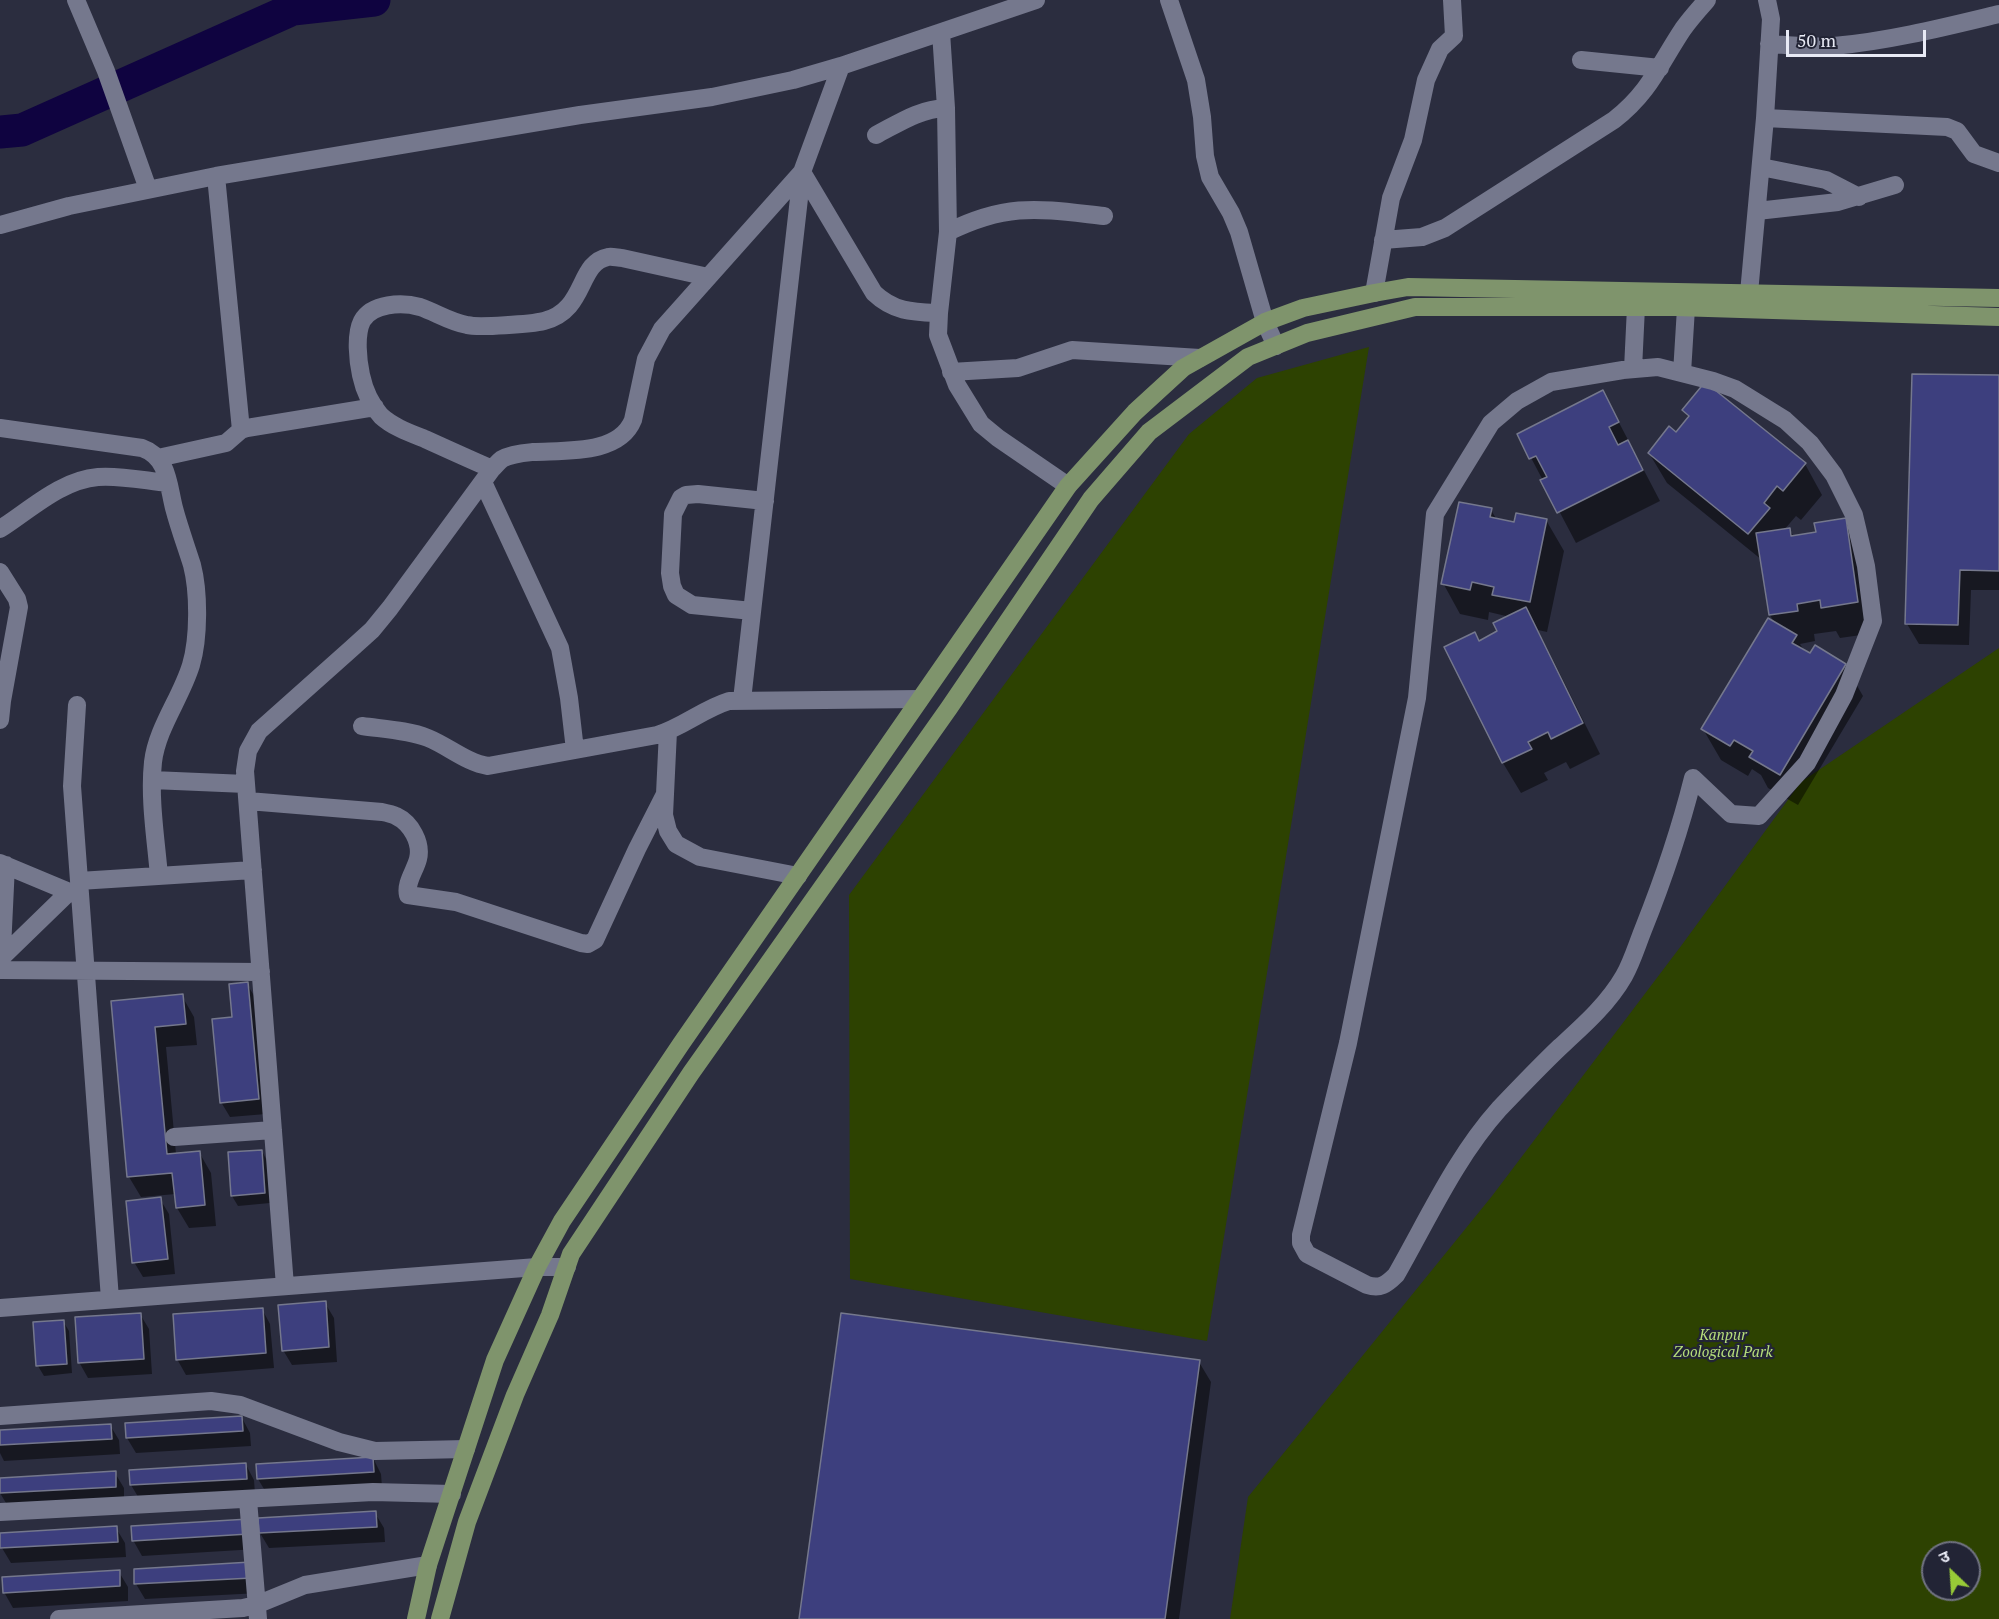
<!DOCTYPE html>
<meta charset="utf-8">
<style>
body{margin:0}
#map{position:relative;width:1999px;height:1619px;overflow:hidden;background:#2b2d3f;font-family:"PT Serif","Noto Sans Devanagari",serif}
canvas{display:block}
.north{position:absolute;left:1921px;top:1541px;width:60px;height:60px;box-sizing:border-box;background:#222435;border:2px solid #717382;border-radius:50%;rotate:335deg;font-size:16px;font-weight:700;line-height:24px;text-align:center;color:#e8eaf5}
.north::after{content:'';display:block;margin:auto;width:21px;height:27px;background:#98cb37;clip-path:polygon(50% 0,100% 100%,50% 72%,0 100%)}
.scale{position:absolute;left:1786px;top:30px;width:140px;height:27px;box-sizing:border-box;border:3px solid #e8eaf5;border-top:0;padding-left:8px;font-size:18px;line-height:21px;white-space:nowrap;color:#e8eaf5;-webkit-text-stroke:4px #222435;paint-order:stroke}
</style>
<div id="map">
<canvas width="1999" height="1619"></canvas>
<div class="north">उ</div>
<div class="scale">50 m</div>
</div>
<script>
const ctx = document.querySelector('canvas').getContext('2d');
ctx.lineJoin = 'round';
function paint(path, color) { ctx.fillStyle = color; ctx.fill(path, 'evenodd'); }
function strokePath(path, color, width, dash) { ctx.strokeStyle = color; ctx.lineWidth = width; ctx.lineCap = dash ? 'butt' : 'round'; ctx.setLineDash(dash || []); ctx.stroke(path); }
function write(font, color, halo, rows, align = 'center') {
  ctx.font = font + ' "PT Serif",serif'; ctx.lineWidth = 4.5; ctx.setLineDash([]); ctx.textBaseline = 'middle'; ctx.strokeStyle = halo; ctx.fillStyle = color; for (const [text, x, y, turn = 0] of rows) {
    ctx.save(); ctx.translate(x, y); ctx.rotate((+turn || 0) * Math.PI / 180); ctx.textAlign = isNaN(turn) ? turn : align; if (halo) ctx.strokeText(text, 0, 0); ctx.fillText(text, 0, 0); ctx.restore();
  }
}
const green = new Path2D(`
 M1369 347 1207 1341 850 1279 849 895 1189 434 1257 378Z
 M1999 648V1619H1230L1248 1497 1492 1196 1681 946 1801 782ZM1933 1553H1969V1589H1933Z`);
const shadow = new Path2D(`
 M1999 377V590H1971L1969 645 1919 644 1907 624Z
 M1603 392 1660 501 1576 543 1519 435Z
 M1684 410 1805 464 1822 495 1801 520 1796 516 1784 530 1789 529 1794 537 1817 534 1845 520 1862 550 1875 633 1840 638 1836 631 1814 634 1815 641 1800 644 1805 652 1845 665 1863 696 1798 805 1768 788 1761 775 1752 769 1748 776 1721 760 1703 729 1775 624 1770 615 1762 560 1667 483 1649 453 1676 434 1689 419Z
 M1491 510 1497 520 1515 524 1546 520 1564 551 1547 632 1538 630 1600 754 1570 769 1566 762 1544 773 1548 780 1521 793 1503 763 1446 648 1479 642 1499 632 1510 617 1489 612 1488 620 1460 614 1443 583Z
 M247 984 256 999 266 1114 230 1117 221 1102 233 1019Z
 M182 996 194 1017 197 1045 166 1047 176 1154 199 1152 211 1173 216 1226 189 1228 177 1208 176 1194 141 1197 129 1177 113 1003Z
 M262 1151 267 1161 270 1203 238 1206 232 1196Z
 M160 1199 169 1214 175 1274 143 1277 134 1262Z
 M325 1303 334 1318 337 1362 292 1365 283 1350Z
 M262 1309 270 1324 274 1368 186 1375 177 1359Z
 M140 1314 149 1329 152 1374 88 1378 79 1362Z
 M63 1321 69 1331 72 1373 44 1376 38 1366Z
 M1199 1362 1211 1382 1179 1619H801Z
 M242 1418 250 1433 251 1446 136 1453 127 1438 126 1424Z
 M110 1425 119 1440 120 1454 4 1461 0 1453V1432Z
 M373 1458 381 1474 382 1487 267 1494 258 1479Z
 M246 1465 254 1480 255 1494 140 1500 131 1485 130 1472Z
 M115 1473 124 1488V1502L9 1508 0 1493V1480Z
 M375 1513 384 1528 385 1542 269 1548 260 1533V1519Z
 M248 1520 257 1549 142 1556 133 1540Z
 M116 1528 125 1543 126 1557 11 1563 2 1548 1 1535Z
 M250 1564 260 1593 145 1599 136 1584Z
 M119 1572 128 1587V1601L13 1608 4 1592Z`);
const river = new Path2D(`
 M0 132 22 130 293 9 374 0`);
const building = new Path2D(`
 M1912 374 1999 375V571L1960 570 1958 625 1905 624Z
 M1705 382 1806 463 1783 491 1777 486 1764 503 1770 508 1748 534 1648 453 1669 426 1676 432 1689 416 1682 410Z
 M1603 390 1619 422 1609 427 1618 445 1628 440 1643 470 1557 513 1540 480 1547 477 1536 456 1529 459 1517 434Z
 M1459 502 1492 508 1490 517 1514 522 1516 513 1547 519 1530 602 1492 595 1494 587 1472 582 1470 590 1441 584Z
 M1846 518 1858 602 1821 608 1820 600 1797 604 1798 611 1769 615 1756 533 1790 528 1791 536 1816 532 1814 523Z
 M1526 607 1583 723 1551 739 1548 732 1528 742 1532 749 1502 763 1444 647 1475 632 1479 641 1497 631 1493 623Z
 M1768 618 1797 635 1792 643 1810 653 1815 645 1846 664 1780 775 1749 757 1753 751 1734 740 1730 746 1701 729Z
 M248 982 259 1099 220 1103 212 1019 232 1017 229 984Z
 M183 994 186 1024 155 1027 167 1154 200 1151 205 1205 176 1208 172 1173 127 1177 111 1001Z
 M262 1150 265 1193 231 1196 228 1152Z
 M161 1197 168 1259 132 1263 126 1201Z
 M326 1301 329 1347 282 1351 278 1305Z
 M263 1308 266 1353 176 1360 173 1314Z
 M141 1313 144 1359 78 1363 75 1317Z
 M841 1313 1200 1360 1165 1619H799Z
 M64 1320 67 1364 36 1366 33 1322Z
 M242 1416 243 1431 126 1438 125 1423Z
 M111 1424 112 1439 0 1445V1430Z
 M373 1457 374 1472 257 1479 256 1464Z
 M246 1463 247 1479 130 1485 129 1470Z
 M116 1471V1487L0 1493V1478Z
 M376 1511 377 1527 259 1533 258 1518Z
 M249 1519V1534L132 1541 131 1526Z
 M117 1526 118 1542 0 1548V1533Z
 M251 1562 252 1578 134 1584V1569Z
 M120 1570V1586L3 1593 2 1577Z`);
const minor = new Path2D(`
 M76 0 106 71 148 189
 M1169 0 1196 80 1202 117 1205 156 1210 177 1231 213 1239 232 1265 322 1276 346
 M941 32 946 108 948 232 939 313 938 335 957 385 981 424 998 438 1068 486
 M1769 44C1791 45 1813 48 1834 46 1890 41 1945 27 1999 14
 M1581 60 1660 68
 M1765 118 1947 127 1957 131 1974 154 1999 163
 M876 135C899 123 919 109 946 108
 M1761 167 1826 180 1859 197
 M802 172 874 293C894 312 913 312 939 313
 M216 176 241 430
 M1757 211 1838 202 1895 185
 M0 225 69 206 216 176 580 115 712 97 793 80 841 66 1036 0
 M948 232C1009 202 1040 209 1104 216
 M1383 240 1422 237 1445 228 1614 120C1650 92 1659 65 1683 29 1690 19 1699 9 1707 0
 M1374 293 1391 198 1413 140 1426 80 1440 49 1454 36 1452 0
 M1749 293 1765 118 1771 19 1767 0
 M1658 367 1713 381 1735 389 1785 420 1810 443 1834 475 1854 515 1866 566 1873 621 1844 695 1807 763 1759 816 1731 814 1693 778C1680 830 1663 880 1643 930 1637 945 1632 962 1624 976 1608 1004 1583 1026 1560 1047 1539 1067 1519 1088 1499 1109 1456 1157 1428 1219 1396 1275 1386 1285 1380 1289 1367 1285L1307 1254 1301 1243V1235L1348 1043 1417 698 1435 514 1491 423 1517 401 1551 382 1623 370Z
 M1633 369 1636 307
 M951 372 1018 368 1072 350 1200 358
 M1682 373 1686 308
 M0 428 142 448C168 457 168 484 174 508 179 527 186 546 192 565 199 592 199 638 191 665 181 698 157 728 153 762 149 798 156 840 159 876
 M158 458 226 443 241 430 247 428 375 407
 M492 469C469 459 447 449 425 439 410 433 393 427 381 416 371 405 364 389 361 375 358 361 355 335 362 321 372 303 402 302 420 307 435 312 450 322 467 325 478 328 532 324 544 321 587 310 577 263 608 257 612 256 618 258 622 258L708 277
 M483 482 560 648 569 698 575 750
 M0 529C30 510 61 480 98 477 119 475 147 481 168 483
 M0 572 17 599 19 607 2 701 0 720
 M752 611 692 605 676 595 672 586 670 573 673 514 681 498 686 495 698 494 765 501
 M742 700 802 172 841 66
 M77 705 72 786 110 1299
 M362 726C383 729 408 730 428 738 448 746 467 763 488 766L657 735C683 727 703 709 729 701L920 699
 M668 731 664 815 668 831 676 844 700 857 798 876
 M152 780 246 784
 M248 801 382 812C387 813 392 814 396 816 411 823 422 843 418 859 415 871 405 883 408 895L456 902 581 943 588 944 595 940 637 849 665 794
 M0 863 79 896
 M79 881 253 870
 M2 957 69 892
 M0 970 261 972
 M1 970 6 865
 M174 1137 273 1130
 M285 1286 245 771 248 751 259 731 351 649 372 630 390 608 492 469C495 466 498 462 502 459 511 454 523 453 533 452 565 450 619 455 633 420L646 359 662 329 802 172
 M0 1308 537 1267H567
 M0 1416 211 1401 240 1405 339 1442 375 1451 466 1449
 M248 1500 258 1619
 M0 1512 373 1492 452 1494
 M59 1619 243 1608 256 1605 305 1585 428 1565`);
const major = new Path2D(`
 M416 1619 428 1565 495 1360 537 1267 562 1221 681 1044 1068 486 1135 412 1183 368 1265 322 1303 308 1374 293 1408 287 1999 298
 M440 1619 467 1522 515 1395 550 1315 571 1254 691 1073 949 708 1091 499 1149 432 1248 357 1307 333 1415 307H1676L1999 317`);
const parkNames = [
 ["Kanpur",1723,1336],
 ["Zoological Park",1723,1353]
];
paint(green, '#2d4201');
paint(shadow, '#0007');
strokePath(river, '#0f0340', 33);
paint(building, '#3d3f7e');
strokePath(building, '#75788d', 1.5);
strokePath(minor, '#75788d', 18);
strokePath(major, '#7f946c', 18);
write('italic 15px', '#b6de7b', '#222435', parkNames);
</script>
